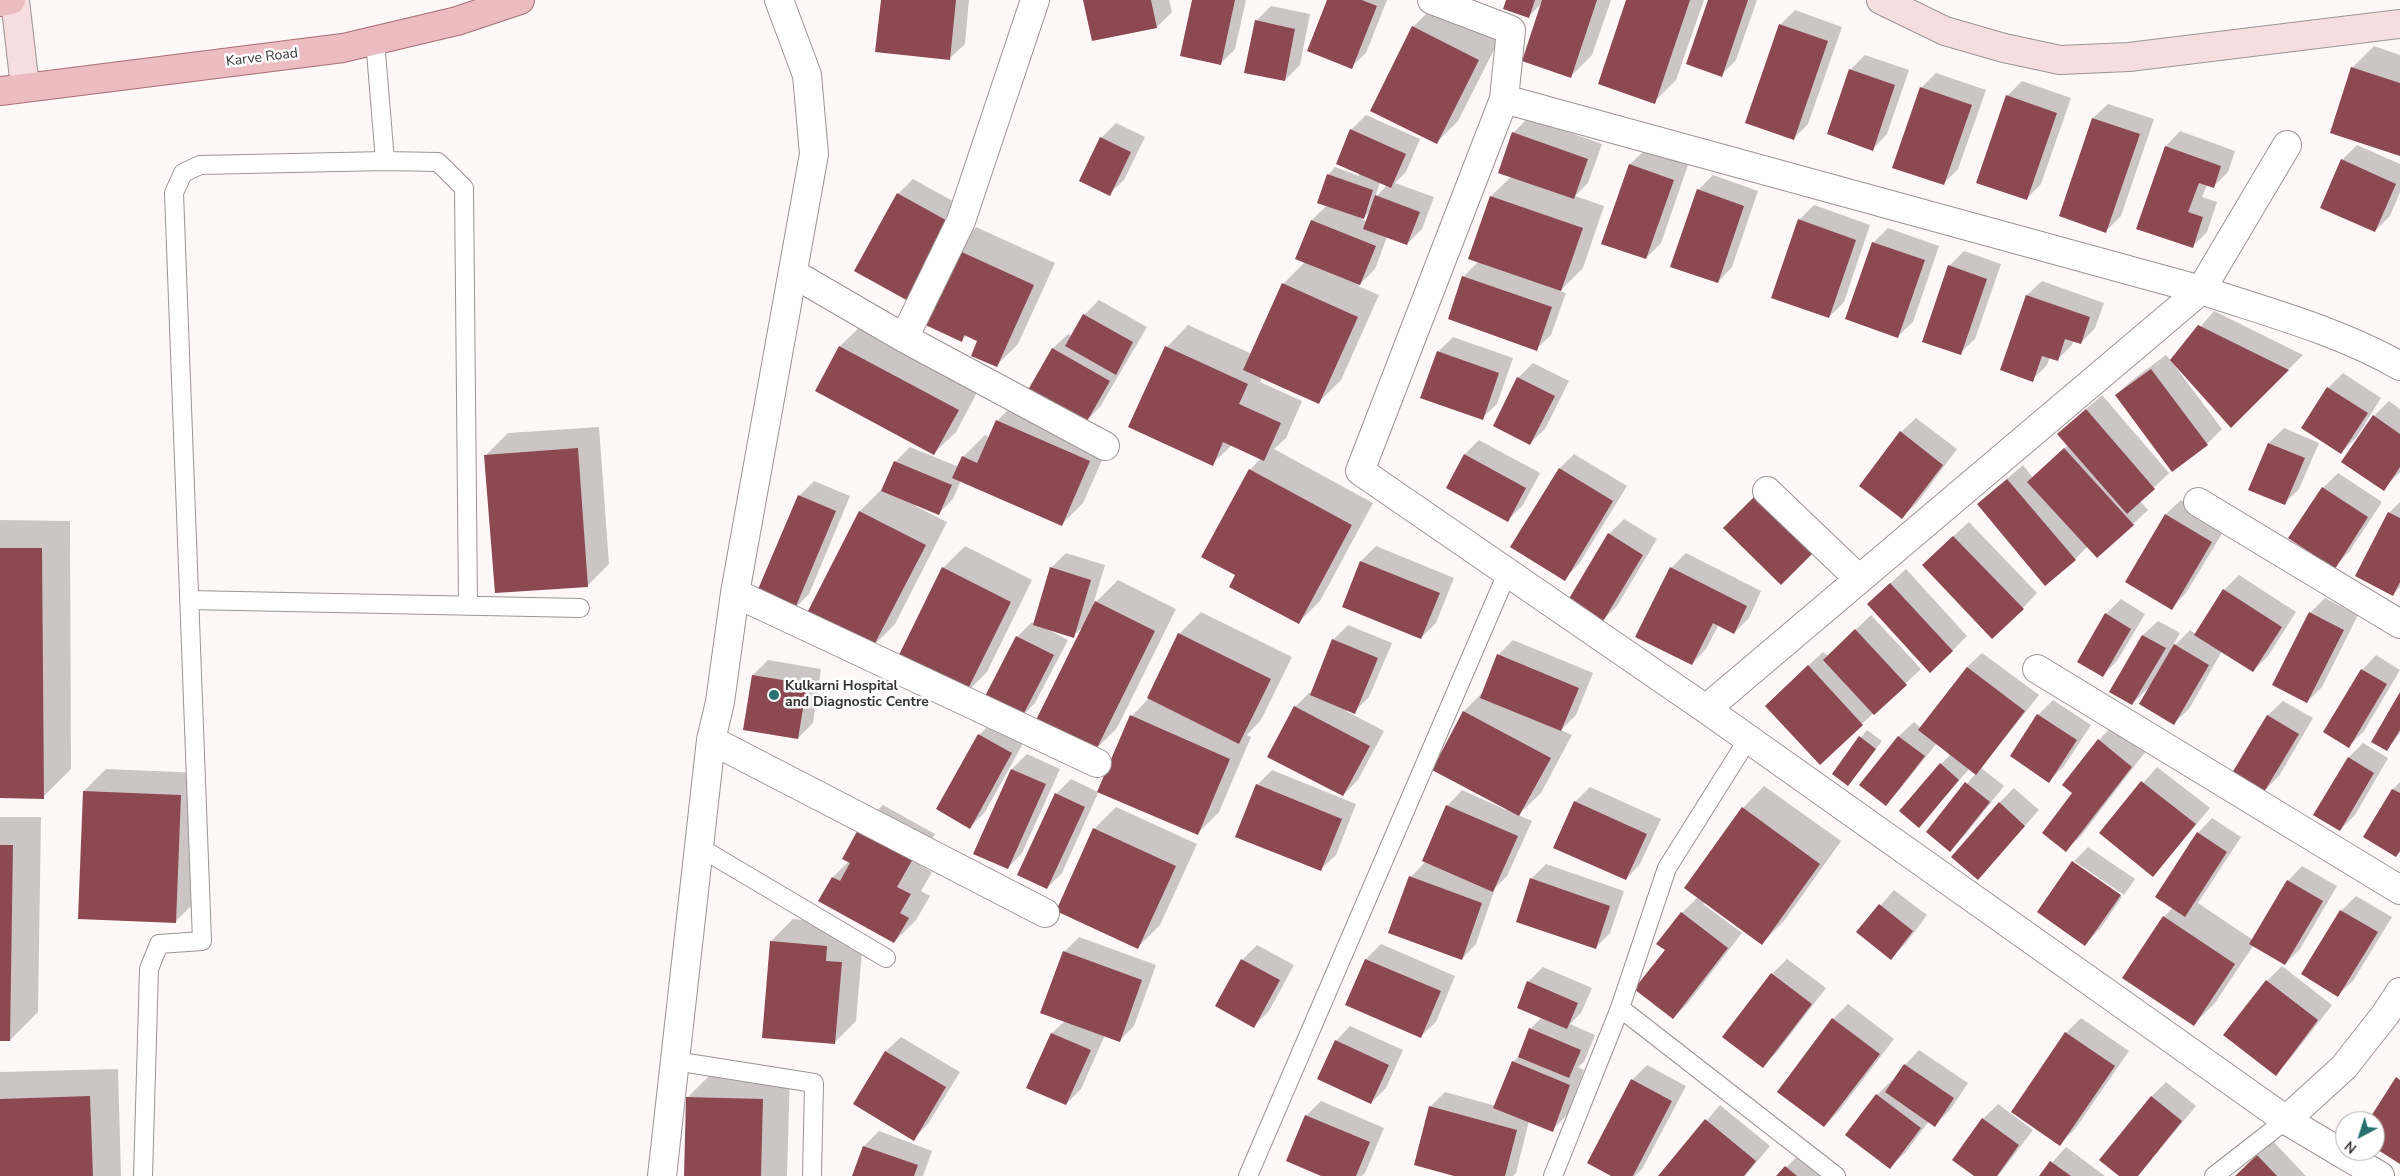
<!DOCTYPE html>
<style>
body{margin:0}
#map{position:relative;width:2400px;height:1176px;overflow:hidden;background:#fff7f8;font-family:"Nunito Sans",sans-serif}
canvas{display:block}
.north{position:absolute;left:2335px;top:1111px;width:50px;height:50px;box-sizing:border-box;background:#fff;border:1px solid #aeadad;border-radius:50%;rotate:220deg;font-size:14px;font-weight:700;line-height:20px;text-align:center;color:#353232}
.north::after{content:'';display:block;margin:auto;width:18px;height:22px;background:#277170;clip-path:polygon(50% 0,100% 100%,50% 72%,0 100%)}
</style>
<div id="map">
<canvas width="2400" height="1176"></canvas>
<div class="north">N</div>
</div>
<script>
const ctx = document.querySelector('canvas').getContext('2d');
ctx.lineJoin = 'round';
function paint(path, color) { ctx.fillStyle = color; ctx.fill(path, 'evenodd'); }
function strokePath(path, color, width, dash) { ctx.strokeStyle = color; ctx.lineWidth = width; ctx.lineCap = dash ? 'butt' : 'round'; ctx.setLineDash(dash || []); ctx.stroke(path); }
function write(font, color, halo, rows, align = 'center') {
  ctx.font = font + ' "Nunito Sans",sans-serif'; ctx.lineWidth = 5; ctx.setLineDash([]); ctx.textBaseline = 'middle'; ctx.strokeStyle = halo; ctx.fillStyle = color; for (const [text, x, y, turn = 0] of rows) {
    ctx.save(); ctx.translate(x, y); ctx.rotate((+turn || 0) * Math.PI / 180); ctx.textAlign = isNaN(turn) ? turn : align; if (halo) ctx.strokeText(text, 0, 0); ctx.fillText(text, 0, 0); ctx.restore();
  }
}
const shadow = new Path2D(`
 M882 0H969L965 44 950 58Z
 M1085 0H1169L1172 12 1157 27 1093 40Z
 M1193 0H1246L1235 49 1220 64Z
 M1329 0H1387L1366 53 1351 67Z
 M1507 0H1611L1592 55 1570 77 1543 2 1528 17Z
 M1628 0H1704L1676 80 1654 102Z
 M1709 0H1757L1736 60 1721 75Z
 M1435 5 1500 38 1458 121 1436 143 1413 27Z
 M1271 6 1310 14 1300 65 1285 80 1256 21Z
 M1795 10 1842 27 1808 124 1793 139 1780 25Z
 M2374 46 2400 55V154L2352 68Z
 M1865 55 1909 70 1887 134 1873 149 1850 70Z
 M1936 73 1986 90 1958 169 1943 184 1921 88Z
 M2022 81 2071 98 2041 184 2026 199 2007 96Z
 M2108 104 2154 119 2121 216 2106 231 2060 215 2093 118Z
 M1366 115 1420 139 1406 172 1395 183 1434 197 1422 229 1407 244 1387 237 1375 269 1358 286 1379 295 1341 380 1319 402 1262 377 1260 382 1302 401 1286 438 1274 449 1373 503 1320 601 1298 623 1250 470 1261 458 1232 445 1212 464 1167 347 1188 325 1252 354 1283 284 1305 262 1297 259 1312 220 1327 205 1328 175 1335 167 1359 176 1351 130ZM1380 182 1387 185 1375 198ZM1371 210 1367 222 1362 219Z
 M1528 118 1602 144 1588 183 1575 196 1604 206 1583 268 1560 291 1566 293 1551 335 1536 349 1463 277 1479 261 1470 258 1491 196 1512 176 1513 133Z
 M1116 123 1145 137 1124 180 1109 194 1101 138Z
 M2180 131 2235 151 2228 172 2213 187 2207 185 2202 197 2217 202 2207 232 2192 247 2138 228 2166 146Z
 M2357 145 2400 164V192L2390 216 2375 231 2342 160Z
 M1645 150 1688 165 1661 243 1646 258 1630 164Z
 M1713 175 1758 191 1732 267 1718 282 1698 190Z
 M913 179 967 209 925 286 898 194Z
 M1814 205 1870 225 1844 302 1829 317 1799 220Z
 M976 227 1055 263 1018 344 996 366 979 340 967 335 962 340 954 249Z
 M1888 228 1939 246 1913 322 1898 336 1873 243Z
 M1964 251 2001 264 1975 339 1960 353 1949 266Z
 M2042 281 2104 303 2095 328 2081 343 2074 340 2072 345 2057 360 2050 357 2047 365 2032 380 2002 370 2027 295Z
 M1099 300 1147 327 1100 407 1085 422 1030 389 1053 348 1068 334 1072 336 1084 315Z
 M2214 311 2303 355 2231 426 2176 365 2175 366 2222 429 2207 444 2172 470 2116 395 2131 381 2166 355 2171 361Z
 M862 325 980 387 956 432 934 453 817 390 840 346Z
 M1453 337 1513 358 1497 404 1482 418 1438 352Z
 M1533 363 1569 381 1545 429 1530 443 1518 378Z
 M2343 373 2381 398 2356 438 2341 452 2303 428 2328 388Z
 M2102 395 2169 473 2140 501 2148 510 2133 524 2088 546 2075 559 1978 504 2023 465 2033 478 2068 445 2074 420Z
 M1019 399 1111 440 1083 503 1061 525 961 480 953 499 938 514 916 505 915 506 947 522 895 624 873 646 809 613 860 511 882 489 895 462 910 447 959 467 963 457 985 435 989 438 997 421Z
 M2389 401 2400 409V472L2383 489 2374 416Z
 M1916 418 1957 449 1917 503 1902 517 1901 432Z
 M599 427 609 564 587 586 486 455 508 433Z
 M2284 428 2319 443 2299 489 2284 504 2250 489 2269 443Z
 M1479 440 1540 473 1523 505 1508 520 1465 454Z
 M1574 454 1627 486 1579 564 1564 579 1560 468Z
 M2338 473 2382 502 2349 552 2334 567 2290 538 2323 488Z
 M814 481 850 496 809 594 794 609 799 496Z
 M2181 500 2226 527 2186 593 2172 608 2127 582 2166 514Z
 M2400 502V587L2393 594 2356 575 2389 513Z
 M1624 519 1657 539 1617 606 1602 621 1609 534Z
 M0 520 70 521 71 769 43 797H0Z
 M1969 522 2037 593 2023 608 1938 550Z
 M965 546 1032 580 987 672 965 694 943 568Z
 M1376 546 1454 578 1436 623 1421 638 1343 606 1361 561Z
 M1066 553 1105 565 1093 605 1118 580 1176 609 1117 728 1095 750 1084 626 1073 636 1047 629 1068 640 1035 703 1021 717 985 699 1017 637 1032 622 1034 623 1051 568Z
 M1686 553 1761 591 1749 618 1734 633 1719 624 1706 649 1692 664 1671 568Z
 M1906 569 1967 636 1952 651 1883 590Z
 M2239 575 2296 612 2268 656 2253 671 2222 651 2189 709 2174 723 2151 685 2132 704 2111 691 2143 635 2158 621 2180 633 2171 649 2190 630 2196 634 2224 590Z
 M2325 598 2358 615 2322 687 2307 702 2310 613Z
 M2121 599 2145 614 2117 661 2102 676 2106 614Z
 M1201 612 1292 657 1261 720 1247 735 1251 737 1219 812 1197 834 1099 791 1062 873 1047 888 1056 794 1071 779 1098 792 1132 716 1149 698 1179 634Z
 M1871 615 1921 669 1820 763 1781 691 1823 652 1828 656Z
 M1348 625 1392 643 1369 697 1354 712 1347 709 1346 711 1384 731 1358 780 1343 795 1295 707 1310 692 1312 693 1333 640Z
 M1513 640 1593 673 1576 715 1561 730 1572 735 1541 793 1518 815 1532 821 1507 876 1495 888 1476 944 1462 959 1411 877 1426 861 1423 860 1448 805 1462 790 1506 810 1507 808 1464 711 1483 692 1498 655Z
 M1982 653 2039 695 1981 768 2004 786 1965 835 1950 850 1927 832 1976 773 1970 768 1919 826 1941 764 1951 754 1937 743 1900 789 1886 804 1861 785 1899 736 1914 722 1921 728 1967 667Z
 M2376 655 2400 670 2364 731 2349 746 2362 670Z
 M768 660 821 669 813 723 798 738 745 729 753 675Z
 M2400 695V733L2387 750Z
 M2053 700 2091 725 2064 766 2049 781 2011 755 2038 715Z
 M2283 701 2313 718 2279 776 2264 791 2234 773 2268 715Z
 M994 720 1026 738 985 812 970 827 979 735Z
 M2113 725 2146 751 2081 836 2066 850 2074 793 2099 740Z
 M1867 730 1882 741 1848 784 1833 773Z
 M2363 743 2388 758 2355 815 2340 830 2348 758Z
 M1027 754 1060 769 1022 853 1008 868 975 853 1012 769Z
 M2157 767 2210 808 2153 876 2100 833Z
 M106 769 202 773 197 900 175 922 84 791Z
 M1272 770 1356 804 1336 855 1321 869 1257 785Z
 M2400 782V852L2396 856 2393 789Z
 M1764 786 1841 841 1784 921 1762 943 1705 902 1703 904 1742 933 1688 1003 1673 1018 1667 950 1682 913 1698 897 1743 808Z
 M1590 787 1661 819 1640 864 1626 879 1575 802Z
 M2014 788 2039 810 1978 878 1999 803Z
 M883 805 935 834 918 864 932 872 921 891 930 896 916 920 894 942 833 877 849 861 861 827Z
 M1116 807 1197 844 1160 925 1138 947 1094 829Z
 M0 817H41L38 1012 10 1040H0Z
 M2212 818 2241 837 2198 903 2253 940 2288 881 2302 866 2337 886 2300 949 2285 964 2253 946 2215 1003 2193 1025 2124 978 2164 917 2173 907 2198 833Z
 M2088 847 2135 879 2124 895 2074 861V864L2122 897 2100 929 2085 944 2039 912 2073 862Z
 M1546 864 1624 891 1610 933 1595 948 1531 879Z
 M1894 890 1927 915 1906 943 1891 958 1858 932Z
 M2356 896 2392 917 2353 981 2338 995 2303 973 2341 911Z
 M793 919 849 924 847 939 863 940 856 1021 834 1043 771 941Z
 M1079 937 1156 965 1134 1026 1119 1041 1105 1035 1081 1089 1066 1104 1028 1087 1052 1033 1065 1021 1064 952Z
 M1381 944 1455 976 1436 1022 1421 1036 1346 1004 1366 959Z
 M1257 945 1294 965 1269 1011 1254 1026 1242 960Z
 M1787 959 1826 988 1777 1052 1762 1066 1724 1037 1772 974Z
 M2282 966 2332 1005 2290 1059 2276 1074 2225 1035 2267 981Z
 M1543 967 1592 988 1581 1013 1570 1024 1595 1035 1584 1062 1578 1067 1584 1070 1567 1115 1552 1130 1529 1121 1516 1173 1513 1176H1458L1430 1107 1445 1092 1496 1106 1513 1062 1520 1055 1530 1029 1542 1017 1528 982Z
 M1848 1004 1894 1039 1839 1111 1824 1126 1833 1019Z
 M2081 1018 2129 1051 2075 1129 2060 1144 2066 1033Z
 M1350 1026 1403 1050 1386 1088 1371 1103 1336 1041Z
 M901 1037 960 1072 928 1124 913 1139 854 1104 886 1051Z
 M1919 1050 1968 1083 1950 1110 1935 1125 1929 1121 1905 1153 1890 1167 1877 1095 1892 1080 1893 1082 1905 1065Z
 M1647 1065 1686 1086 1642 1169 1635 1176H1614L1632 1080Z
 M118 1069 121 1176H0V1072Z
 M716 1069 790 1072 787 1176H685L688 1097Z
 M2166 1082 2196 1106 2138 1176H2121L2151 1097Z
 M1321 1101 1384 1128 1365 1173 1362 1176H1324L1306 1116Z
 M1998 1104 2033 1130 1998 1176H1976L1983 1119Z
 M1720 1105 1770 1146 1745 1176H1660Z
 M879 1131 932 1151 923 1176H853L864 1146Z
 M2273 1141 2306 1176H2237L2244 1168Z
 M1808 1145 1843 1176H1778Z
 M2066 1147 2105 1176H2040Z`);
const building = new Path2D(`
 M881 0H956L950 60 875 52Z
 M1083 0H1151L1157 28 1092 41Z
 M1192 0H1235L1221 65 1180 56Z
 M1327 0H1362L1377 6 1352 69 1307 51Z
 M1506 0H1535L1529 18 1503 9Z
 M1542 0H1597L1571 78 1522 61Z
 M1626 0H1690L1655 104 1598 84Z
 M1708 0H1748L1722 77 1686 64Z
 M1255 20 1295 29 1285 81 1244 73Z
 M1779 24 1828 41 1794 140 1745 123Z
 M1412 26 1479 60 1437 144 1370 111Z
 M2351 67 2400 83V156L2330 133Z
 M1849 69 1895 85 1873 151 1827 134Z
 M1920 87 1972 105 1944 185 1892 168Z
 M2006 95 2057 113 2027 200 1976 183Z
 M2092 118 2140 134 2106 233 2059 216Z
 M1350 129 1406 154 1391 188 1336 164Z
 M1512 132 1588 159 1574 199 1498 173Z
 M1100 137 1131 152 1110 196 1079 181Z
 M2165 146 2221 166 2214 188 2199 183 2188 212 2203 217 2193 248 2136 229Z
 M2341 159 2396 184 2375 232 2320 208Z
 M1629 164 1674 180 1646 259 1601 244Z
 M1327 174 1373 190 1364 219 1317 203Z
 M1697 189 1744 206 1718 283 1670 267Z
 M897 193 953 224 910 302 854 271Z
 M1375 195 1420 212 1407 245 1363 229Z
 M1490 196 1583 228 1561 291 1468 259Z
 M1798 219 1856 240 1829 318 1771 298Z
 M1311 220 1376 246 1360 285 1295 259Z
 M1872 242 1925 260 1898 338 1845 319Z
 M953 248 1034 285 997 367 971 356 977 341 964 335 962 342 919 322Z
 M1948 265 1987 279 1961 355 1922 342Z
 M1462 276 1552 307 1537 351 1448 319Z
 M1282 283 1358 317 1319 404 1243 370Z
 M2026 295 2090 317 2081 344 2065 339 2058 361 2042 356 2033 382 2000 370Z
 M1083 314 1133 342 1116 375 1065 346Z
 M2198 325 2289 370 2231 428 2170 360Z
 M839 346 959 410 934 455 815 391Z
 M1165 346 1248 384 1239 404 1281 423 1264 461 1223 442 1213 466 1128 427Z
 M1052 348 1110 381 1086 423 1028 390Z
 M1437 351 1499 373 1483 420 1420 398Z
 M2151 369 2208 445 2172 472 2115 395Z
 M1517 377 1555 396 1530 445 1493 426Z
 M2327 387 2368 413 2341 454 2301 428Z
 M2086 409 2155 489 2127 514 2057 434Z
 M2373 415 2400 434V467L2384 491 2341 462Z
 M996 420 1090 461 1062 526 952 478 962 456 977 463Z
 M1900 431 1943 465 1902 519 1859 486Z
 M2268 443 2305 458 2285 505 2248 490Z
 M578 448 588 587 495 593 484 455Z
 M2064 448 2134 525 2097 558 2027 482Z
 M1464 454 1526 488 1508 522 1446 488Z
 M894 461 952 485 939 515 881 491Z
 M1559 468 1613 501 1565 581 1510 547Z
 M1249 469 1352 525 1299 624 1229 587 1235 575 1201 557Z
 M2007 479 2076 560 2045 586 1977 504Z
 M2322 487 2368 517 2335 569 2288 538Z
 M798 495 836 511 794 611 756 594Z
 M1756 495 1814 552 1781 585 1723 528Z
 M859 511 926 545 873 647 807 613Z
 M2388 512 2400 518V582L2393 596 2355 576Z
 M2165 514 2212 542 2172 610 2125 582Z
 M1608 533 1643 555 1602 623 1567 602Z
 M1953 536 2024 609 1992 639 1922 565Z
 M0 548H42L44 799 0 798Z
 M1360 561 1440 593 1421 639 1342 607Z
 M942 567 1011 602 965 695 896 661Z
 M1050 567 1091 580 1074 638 1033 625Z
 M1670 567 1747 606 1734 634 1713 623 1692 665 1635 637Z
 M1890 583 1953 651 1930 673 1867 604Z
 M2223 589 2282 627 2253 672 2194 635Z
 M1095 601 1155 631 1095 752 1035 722Z
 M2309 612 2344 630 2307 703 2272 685Z
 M2105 613 2131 629 2103 677 2077 662Z
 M1855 629 1907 685 1874 715 1823 660Z
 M1178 633 1271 679 1239 744 1147 698Z
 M2142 635 2166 648 2132 705 2109 692Z
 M1016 636 1054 655 1021 719 983 700Z
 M1332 639 1378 658 1355 714 1310 695Z
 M2174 644 2209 665 2174 725 2139 704Z
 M1497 654 1579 688 1561 731 1480 698Z
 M1808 665 1863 725 1820 765 1765 706Z
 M1967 667 2025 711 1976 775 1918 730Z
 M2361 669 2387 684 2349 748 2323 732Z
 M752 675 807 684 798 739 743 730Z
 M2400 692V730L2387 751 2371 742Z
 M1294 706 1370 746 1343 796 1267 757Z
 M1463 711 1551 758 1519 816 1432 770Z
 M2037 714 2077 740 2049 783 2010 756Z
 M1130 715 1230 759 1198 835 1097 792Z
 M2267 715 2299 734 2264 792 2232 773Z
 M978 734 1012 753 970 829 936 809Z
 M1859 736 1876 749 1848 786 1832 774Z
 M1898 736 1925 756 1886 806 1859 785Z
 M2098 739 2132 767 2066 852 2042 833 2072 793 2062 785Z
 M2348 757 2374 773 2340 831 2313 815Z
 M1940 763 1959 780 1919 828 1899 811Z
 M1011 769 1046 784 1008 869 973 854Z
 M2141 781 2196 824 2153 877 2099 833Z
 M1965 782 1990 802 1950 852 1926 832Z
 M1256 784 1342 819 1321 871 1235 837Z
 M2392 789 2400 793V851L2396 857 2363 837Z
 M83 791 181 795 176 923 78 919Z
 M1055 793 1085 807 1047 889 1017 875Z
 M1574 801 1647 834 1626 880 1553 848Z
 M1999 802 2025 826 1978 880 1951 857Z
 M1446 805 1518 836 1493 892 1422 861Z
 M1742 807 1820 864 1762 945 1684 888Z
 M860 826 914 857 897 887 911 894 900 913 909 918 894 943 818 901 832 877 840 881 850 863 842 859Z
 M1093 828 1176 866 1138 949 1056 911Z
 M2197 832 2227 852 2185 917 2155 897Z
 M0 845H13L10 1041H0Z
 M2072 861 2121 895 2085 946 2037 912Z
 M1409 876 1482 903 1462 960 1388 933Z
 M1530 878 1610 906 1596 949 1516 922Z
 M2287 880 2323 901 2285 965 2249 944Z
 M1879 904 1913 931 1891 960 1856 932Z
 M2340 910 2378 932 2338 997 2301 974Z
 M1681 912 1728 948 1673 1019 1634 989 1665 950 1656 944Z
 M2163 916 2235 964 2194 1026 2122 978Z
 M770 941 827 946 826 961 842 962 835 1044 762 1038Z
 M1063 951 1142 980 1120 1042 1040 1013Z
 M1241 959 1280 980 1254 1028 1215 1006Z
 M1365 959 1441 991 1421 1038 1345 1005Z
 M1771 973 1812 1004 1763 1068 1722 1037Z
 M2266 980 2318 1020 2276 1076 2223 1035Z
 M1527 981 1578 1003 1567 1029 1517 1008Z
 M1832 1018 1880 1054 1824 1127 1777 1092Z
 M1529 1028 1581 1050 1569 1078 1518 1057Z
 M2065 1032 2115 1066 2060 1146 2011 1112Z
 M1051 1033 1091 1050 1066 1105 1026 1088Z
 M1335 1040 1389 1065 1371 1104 1317 1079Z
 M885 1051 946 1087 914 1141 853 1104Z
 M1512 1061 1570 1085 1553 1132 1493 1108Z
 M1904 1064 1954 1098 1935 1127 1885 1092Z
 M2396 1077 2400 1080V1164L2375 1148V1121H2368Z
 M1631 1079 1672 1101 1633 1176H1611L1587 1163Z
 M1876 1094 1921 1128 1890 1169 1845 1135Z
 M90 1096 93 1176H0V1099Z
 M2151 1096 2182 1121 2138 1176H2119L2099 1160Z
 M686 1097 763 1099 761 1176H684Z
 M1429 1106 1517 1130 1505 1176H1454L1414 1165Z
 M1305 1115 1370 1142 1356 1176H1321L1286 1161Z
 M1982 1118 2019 1145 1997 1176H1974L1952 1160Z
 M1705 1119 1756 1161 1744 1176H1658Z
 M863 1146 918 1165 914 1176H852Z
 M2257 1155 2277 1176H2235Z
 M2050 1161 2071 1176H2039Z
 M1785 1166 1797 1176H1776Z`);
const lane = new Path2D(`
 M385 161 438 162 464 188 468 606
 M189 600 580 608
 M699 847 886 958
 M1620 1008 1836 1176
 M675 1061 814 1083 812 1176
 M143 1176 149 969 159 944 202 941 174 193 183 173 200 165 385 161 375 40
 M1248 1176 1508 571
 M1553 1176 1620 1008 1667 868 1748 739
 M2214 1176 2286 1120`);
const street = new Path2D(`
 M1432 0 1511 30 1504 99 1360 471 1706 709 2286 1120 2380 1176
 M1504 99 2201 290C2267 312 2339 331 2400 366
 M794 274 904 338 1105 446
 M904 338 961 221 1035 0
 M1767 491 1859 579
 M2198 502 2400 624
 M735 593 1097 763
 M2037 669 2400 890
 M1706 709 2201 290 2287 145
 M711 740 1045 913
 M2286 1120 2344 1067 2385 1015 2400 992
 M662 1176 711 740 720 702 735 593 814 154 807 75 779 0`);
const secondary = new Path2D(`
 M15 0 25 87
 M1881 0 1945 31 2004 48 2060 60 2129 57 2400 24`);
const primary = new Path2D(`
 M0 2 11 0
 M0 91 343 48 457 21 520 0`);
const markers = [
 [774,695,6,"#277170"]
];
const streetNames = [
 ["Karve Road",262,58,-7]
];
const poiNames = [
 ["Kulkarni Hospital",785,687],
 ["and Diagnostic Centre",785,703]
];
paint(shadow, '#0003');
paint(building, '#8d4951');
strokePath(lane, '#9b9494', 20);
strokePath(street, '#9b9494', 30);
strokePath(secondary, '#9b9494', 30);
strokePath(primary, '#a46e73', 30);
strokePath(lane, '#fff', 18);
strokePath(street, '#fff', 28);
strokePath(secondary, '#f5dde0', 28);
strokePath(primary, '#ecbcc0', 28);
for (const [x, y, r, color] of markers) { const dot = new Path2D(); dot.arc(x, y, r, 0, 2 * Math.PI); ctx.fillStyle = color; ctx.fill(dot); strokePath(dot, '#fff', 2); }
write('14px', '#353232', '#fff', streetNames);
write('bold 14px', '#353232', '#fff', poiNames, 'left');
</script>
